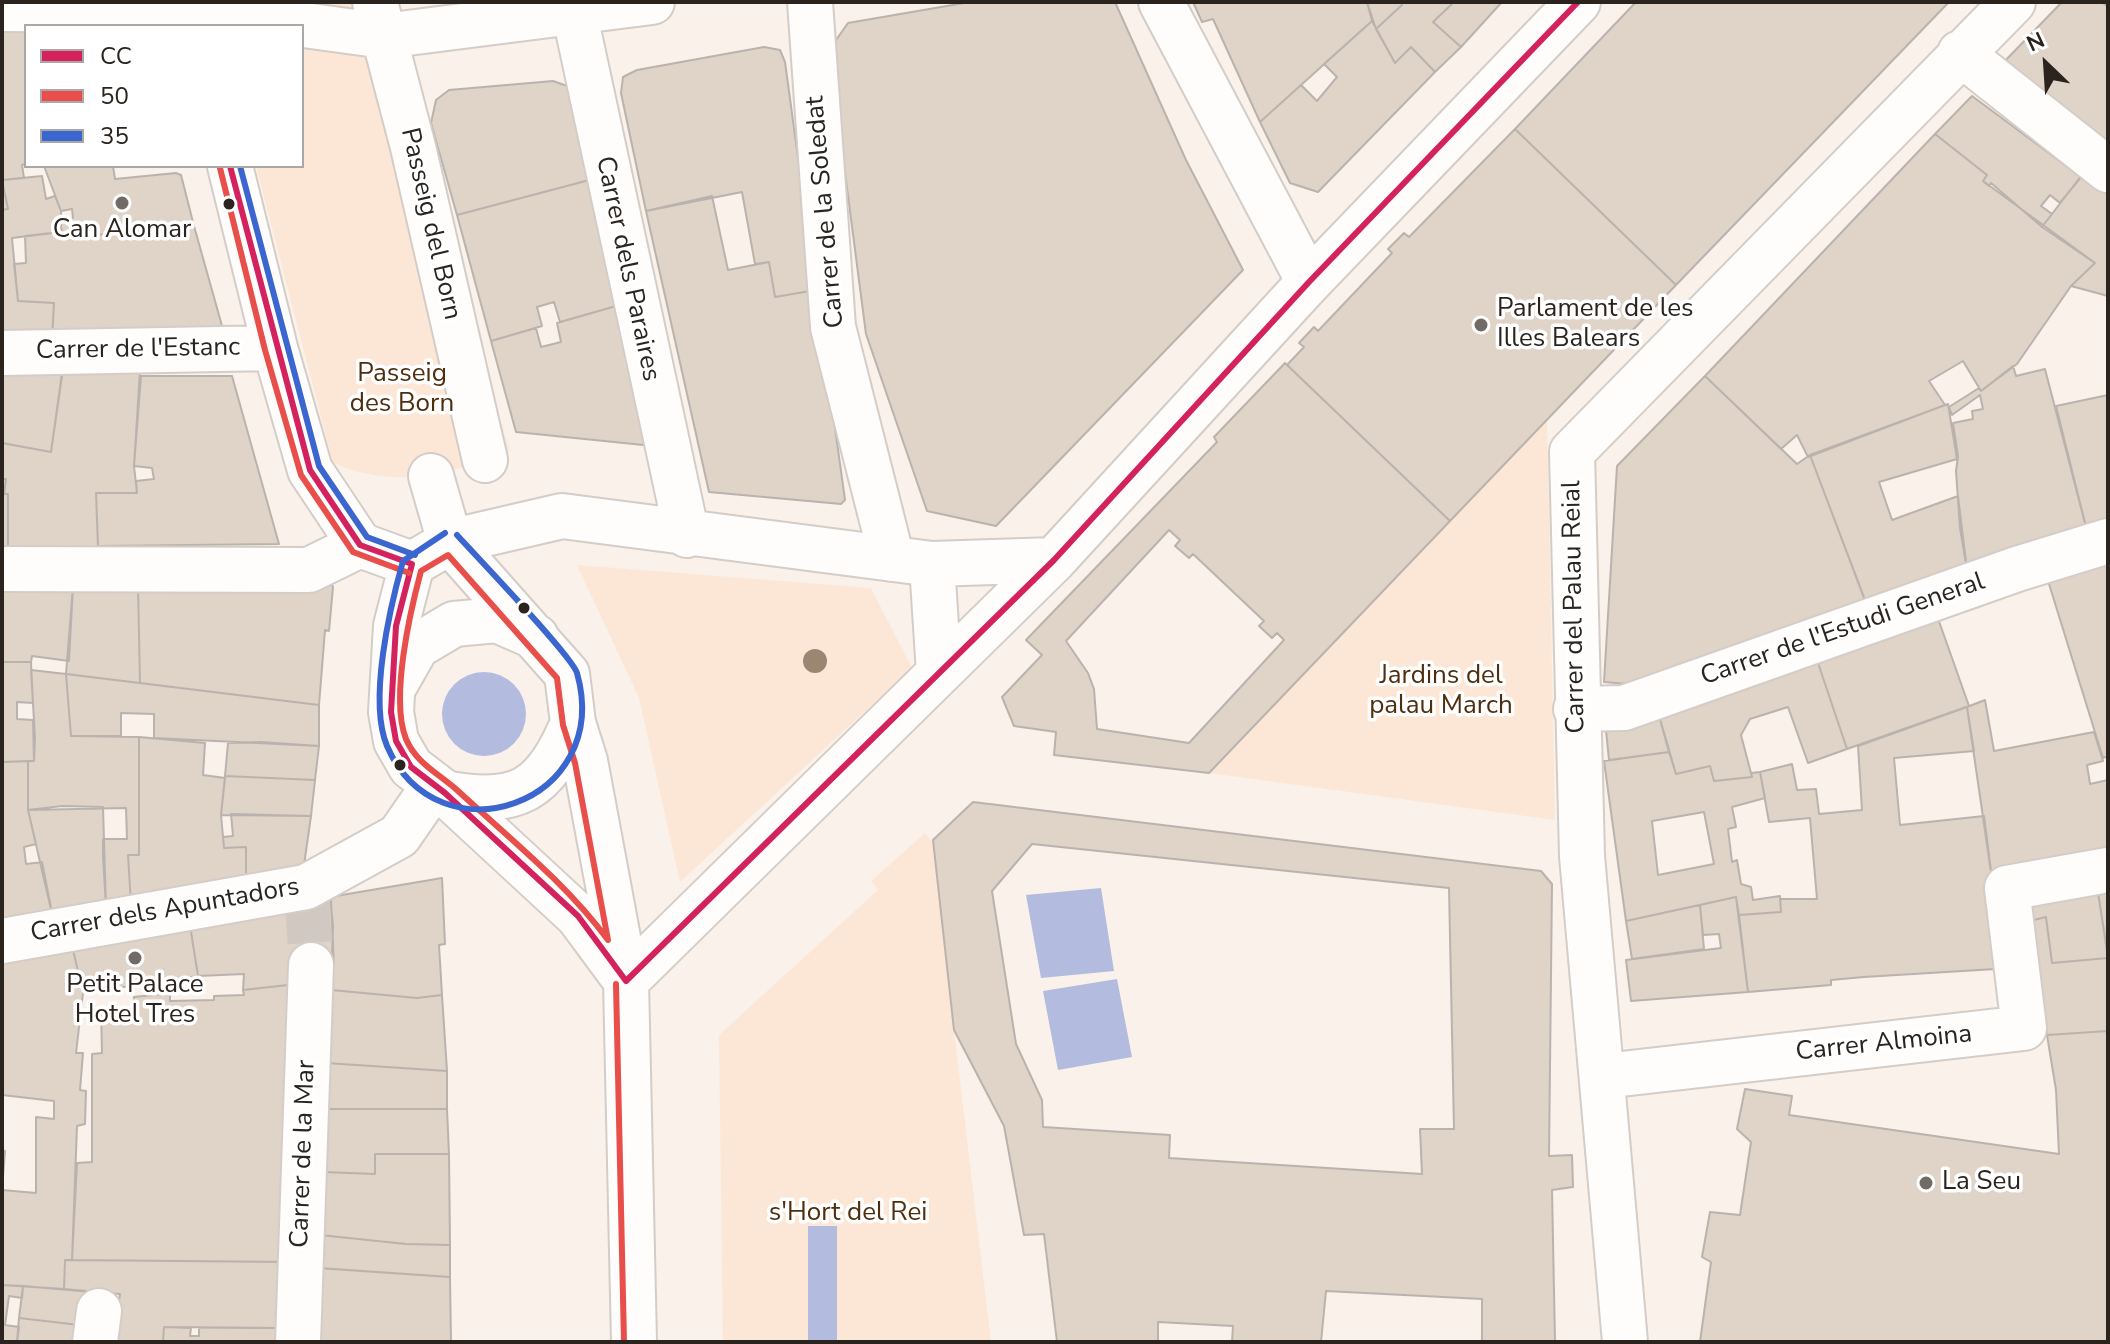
<!DOCTYPE html>
<style>
body{margin:0}
#map{position:relative;width:2110px;height:1344px;overflow:hidden;background:#f9f1ea;font-family:"Nunito Sans",sans-serif}
canvas{display:block}
.frame{position:absolute;inset:0;border:4px solid #2a231e;pointer-events:none}
.legend{position:absolute;left:24px;top:24px;width:280px;height:144px;box-sizing:border-box;background:#fff;border:2px solid #aaa7a5;margin:0;padding:10px 14px;list-style:none;font-size:24px;color:#2a231e}
.legend li{display:flex;align-items:center;gap:16px;height:40px}
.legend b{width:40px;border:2px solid #aaa7a5}
.north{position:absolute;left:2006px;top:24px;width:80px;height:80px;-webkit-text-stroke:6px #fff;paint-order:stroke;rotate:335deg;font-size:22px;font-weight:700;line-height:32px;text-align:center;color:#2a231e}
.north::after{content:'';display:block;margin:auto;width:28px;height:36px;background:#2a231e;clip-path:polygon(50% 0,100% 100%,50% 72%,0 100%)}
</style>
<div id="map">
<canvas width="2110" height="1344"></canvas>
<div class="frame"></div>
<ul class="legend">
<li><b style="height:10px;background:#d4225e"></b>CC</li>
<li><b style="height:10px;background:#e84f4a"></b>50</li>
<li><b style="height:10px;background:#3b65cf"></b>35</li>
</ul>
<div class="north">N</div>
</div>
<script>
const ctx = document.querySelector('canvas').getContext('2d');
ctx.lineJoin = 'round';
function paint(path, color) { ctx.fillStyle = color; ctx.fill(path, 'evenodd'); }
function strokePath(path, color, width, dash) { ctx.strokeStyle = color; ctx.lineWidth = width; ctx.lineCap = dash ? 'butt' : 'round'; ctx.setLineDash(dash || []); ctx.stroke(path); }
function write(font, color, halo, rows, align = 'center') {
  ctx.font = font + ' "Nunito Sans",sans-serif'; ctx.lineWidth = 7; ctx.setLineDash([]); ctx.textBaseline = 'middle'; ctx.strokeStyle = halo; ctx.fillStyle = color; for (const [text, x, y, turn = 0] of rows) {
    ctx.save(); ctx.translate(x, y); ctx.rotate((+turn || 0) * Math.PI / 180); ctx.textAlign = isNaN(turn) ? turn : align; if (halo) ctx.strokeText(text, 0, 0); ctx.fillText(text, 0, 0); ctx.restore();
  }
}
const green = new Path2D(`
 M214 2H375L413 147 510 451C446 474 398 490 333 463L256 166H302V26Z
 M1547 420 1555 820 1209 773Z
 M577 565 871 588 912 668 680 882 639 698Z
 M925 833 936 847 954 1030 991 1342H723L719 1035 878 890 871 881Z`);
const water = new Path2D(`
 M442 714a42 42 0 1 1 84 0a42 42 0 1 1-84 0Z
 M1101 888 1114 971 1041 978 1026 895Z
 M1117 979 1132 1057 1058 1070 1043 991Z
 M808 1226H837V1342H808Z`);
const building = new Path2D(`
 M970 2H1115L1186 160 1243 270 996 526 927 511 866 334 829 50 848 23Z
 M1193 2H1367L1372 21 1260 122 1213 19 1202 22Z
 M1367 2H1401L1402 5 1376 29Z
 M1401 2H1454L1433 22 1461 47 1435 72 1411 47 1395 63 1376 29 1402 5Z
 M1454 2H1502L1461 47 1433 22Z
 M1636 2H1949L1676 285 1515 129Z
 M2062 2H2102L2108 7V152L2000 66Z
 M1372 21 1395 63 1411 47 1435 72 1318 192 1290 183 1260 122 1301 85 1317 101 1337 77 1324 64Z
 M2 26 26 27V164L22 165 24 178 2 180 8 209 2 210Z
 M764 47 780 50 785 62 816 290 775 297 769 262 755 264 742 192 646 211 621 93 623 77 637 70Z
 M553 81 573 88 597 178 457 215 431 123 436 100 449 90Z
 M1972 96 2081 177 2060 203 2050 195 2041 206 2052 214 2042 227 1991 183 1989 186 1983 181 1987 175 1935 134Z
 M1515 129 1676 285 1450 521 1287 365 1304 347 1299 343 1314 327 1318 331 1392 253 1388 249 1404 233 1409 237Z
 M1935 134 1987 175 1983 181 2095 263 2071 286 2017 364 1981 391 1963 361 1929 381 1945 405 1808 457 1797 435 1781 449 1705 376Z
 M44 166H113L115 179 176 173 181 175 194 226 63 238 60 221 73 218 72 209 61 211Z
 M2088 167 2108 180V296L2071 286 2095 263 2042 227Z
 M42 176 46 199 55 196 61 211V232L12 238 18 301 54 303 52 341 2 340V210L8 209 2 180Z
 M597 178 623 304 560 322 554 302 537 307 542 326 491 341 457 215Z
 M712 196 728 270 769 262 775 297 816 290 845 500 841 504 709 492 646 211Z
 M194 226 224 333 52 336 54 303 18 301 14 264 26 263 25 236 61 232 63 238Z
 M623 304 653 446 516 432 491 341 536 328 541 347 561 342 557 323Z
 M1285 363 1450 521 1209 773 1054 755 1056 732 1014 726 1002 697 1042 655 1026 640 1217 442 1214 437ZM1169 530 1180 540 1175 546 1189 558 1193 554 1264 621 1259 626 1272 638 1277 633 1284 640 1189 743 1097 729 1094 689 1088 673 1066 641Z
 M2013 366 2016 376 2045 369 2087 531 1967 570 1960 528 1956 471 1958 456 1953 423 1973 419 1972 411 1983 409 1980 395 1952 415 1949 407 1979 388 1981 391Z
 M63 369 140 371 134 466 137 493H96L98 548 8 547V494H4L6 479H2V443L51 452Z
 M2 372 62 373 51 452 2 443Z
 M141 376H232L279 544 98 546 96 493H137L136 481 154 479 152 468 134 466Z
 M1705 376 1797 464 1810 455 1867 606 1639 685 1604 682 1617 466Z
 M2108 395V526L2087 531 2056 406Z
 M1948 404 1957 459 1879 482 1892 520 1958 496 1967 570 1870 613 1810 455Z
 M2 479H6L4 494H8V547L2 548Z
 M2108 552V756L2103 758 2045 571Z
 M331 583 333 587 329 631 325 630 319 705 140 683 138 585Z
 M138 585 140 683 66 674 73 586Z
 M2 586H73L69 661 32 656 31 662H2Z
 M1935 610 1969 706 1847 749 1815 654Z
 M1815 654 1847 749 1808 763 1788 707 1750 719 1741 735 1752 777 1714 781 1710 766 1676 774 1658 712Z
 M2 662H31L33 703 17 702V719L33 720 34 761 2 762Z
 M31 670 66 674 71 736 139 737V855H128L131 904 106 908 103 856V839H127L126 808 28 810V761H34L35 738Z
 M66 674 319 705V746L154 738V714L121 713V736H71Z
 M1985 700 1994 751 2094 732 2103 761 2087 765 2090 784 2108 780V858L1992 879 1967 707Z
 M1967 707 1974 751 1894 758 1900 825 1984 816 1992 879 2012 968 1864 977 1831 980V985L1748 992 1739 915 1781 912 1780 899H1817L1810 818 1769 822 1760 772 1792 764 1797 790 1816 789 1819 814 1862 810 1858 746Z
 M1658 712 1669 752 1609 760 1606 730Z
 M139 737 205 743 203 775 225 778 221 815 224 848 246 847V884L131 904 128 855H139Z
 M260 742 319 746 315 780 225 776 228 743Z
 M1669 752 1676 774 1710 766 1714 781 1752 777 1751 773 1760 772 1765 798 1732 807 1736 827 1728 829 1732 862 1737 860 1741 884 1751 887 1753 900 1780 896 1781 912 1739 915 1736 897 1626 921 1604 761ZM1704 812 1714 864 1658 875 1652 821Z
 M28 761V810L36 844 24 847 26 864 42 862 53 918 2 926V762Z
 M225 776 315 780 311 816 221 815Z
 M973 802 1541 871 1552 884 1549 1156 1572 1155 1573 1187 1552 1190 1555 1342H1482V1299L1326 1291 1321 1342H1232L1233 1326 1158 1322V1342H1057L1044 1234 1024 1235 1004 1126 954 1030 933 840ZM1032 844 1449 888 1454 1129H1420L1422 1174 1169 1158 1170 1135 1043 1127 1042 1100 1016 1044 992 891Z
 M62 806 103 807 106 908 53 918 28 810Z
 M231 814 311 816 302 879 246 884V847L224 848 223 837 233 836Z
 M442 878 445 944 439 945 442 995 417 998 331 990 333 926 330 897Z
 M2108 879V956L2097 886Z
 M2097 886 2108 958 2052 963 2046 917 2030 921 2028 894Z
 M1736 897 1748 992 1631 1001 1626 960 1721 948 1719 934 1703 935 1700 905Z
 M331 899 334 967 288 964V985L243 990 244 974 198 976 189 919 289 900Z
 M1700 905 1704 949 1632 959 1626 921Z
 M2046 917 2052 963 2108 958V1031L2047 1035 2030 921Z
 M189 919 198 976 83 993 71 941Z
 M71 941 83 993 76 1053H83L80 1090 86 1091 85 1124 77 1126 72 1260H65L64 1289 2 1285V1150L5 1151 2 1190 36 1193V1117L54 1119V1101L2 1095V954Z
 M288 985 290 1262 72 1260 77 1163 92 1162V1054L102 1053 101 1009H133L134 997 170 993V1001L214 1000V996L244 995 243 990Z
 M331 990 417 998 442 995 447 1071 326 1063Z
 M2108 1031V1342H1700L1711 1262 1702 1257 1710 1212 1740 1215 1751 1142 1737 1129 1745 1089 1792 1096 1789 1115 2059 1154 2056 1090 2047 1035Z
 M326 1063 447 1071V1109H324Z
 M324 1109H447L449 1154H375V1174L323 1172Z
 M375 1154H449L450 1245 406 1244 320 1235 323 1172 375 1174Z
 M320 1235 406 1244 450 1245V1277L319 1268Z
 M65 1260 290 1262 285 1328 164 1327 163 1342H113L120 1294 64 1289Z
 M317 1268 450 1277 451 1342H316Z
 M2 1285 23 1286 22 1298 9 1296 5 1325 19 1327 17 1342H2Z
 M23 1286 92 1292 88 1326 19 1318Z
 M19 1318 88 1326 87 1342H17Z
 M164 1327 191 1328 190 1336H199V1328H285V1342H163Z`);
const minorTunnel = new Path2D(`
 M307 899 311 965`);
const minor = new Path2D(`
 M375 2 413 147 485 460
 M572 2 687 535
 M810 2 833 327 892 559
 M1161 2 1309 282
 M2 9 194 10 384 36 652 2
 M1960 53 2108 170
 M230 166 275 348 310 470 360 545 412 564
 M2 353 275 348
 M431 476 450 542 567 674 573 723 585 761 626 981 634 1342
 M932 564 939 673
 M2 569 309 570 360 545
 M396 683 417 646 454 624 497 620 536 637
 M1576 709 1624 708 2017 569 2108 541
 M445 793C517 807 545 791 573 723
 M2 941 306 887 399 836 433 787
 M626 981 1054 560 1309 282 1578 2
 M626 981 578 916 445 793 411 767 396 741 391 712 396 626 412 564 450 542 562 516 932 564 1054 560
 M1604 1076 2024 1028 2007 888 2108 870
 M95 1342 99 1311
 M298 1342 311 965
 M1625 1342 1582 856 1572 452 2013 2`);
const bus1 = new Path2D(`
 M230 166 310 470 360 545 412 564 396 626 391 712 396 741 411 767 445 793 578 916 626 981 1054 560 1309 282 1578 2`);
const bus2 = new Path2D(`
 M220 168 265 350 301 475 353 552 409 573
 M448 555 557 678 563 725 575 763 608 940C566 883 509 838 457 790 438 773 416 763 406 739 390 699 410 612 421 571Z
 M616 984 624 1342`);
const bus3 = new Path2D(`
 M240 166 319 466 367 537 415 555
 M445 533 403 561C390 607 368 701 387 746 438 864 614 804 577 673 572 656 476 556 457 535`);
const trees = [
 [815,661]
];
const markers = [
 [122,203,8,"#726b65"],
 [229,204,7,"#2a231e"],
 [1481,325,8,"#726b65"],
 [524,608,7,"#2a231e"],
 [400,765,7,"#2a231e"],
 [135,958,8,"#726b65"],
 [1926,1183,8,"#726b65"]
];
const streetNames = [
 ["Carrer de la Soledat",826,212,-95],
 ["Passeig del Born",430,224,77],
 ["Carrer dels Paraires",627,269,78],
 ["Carrer de l'Estanc",138,350,-1],
 ["Carrer del Palau Reial",1575,607,-91],
 ["Carrer de l'Estudi General",1843,630,-19],
 ["Carrer dels Apuntadors",165,911,-10],
 ["Carrer Almoina",1884,1044,-6],
 ["Carrer de la Mar",304,1154,-88]
];
const poiNames = [
 ["Can Alomar",122,231],
 ["Parlament de les",1497,310,"left"],
 ["Illes Balears",1497,340,"left"],
 ["Petit Palace",135,986],
 ["Hotel Tres",135,1016],
 ["La Seu",1942,1183,"left"]
];
const parkNames = [
 ["Passeig",402,375],
 ["des Born",402,405],
 ["Jardins del",1441,677],
 ["palau March",1441,707],
 ["s'Hort del Rei",848,1214]
];
paint(green, '#fce7d6');
paint(water, '#b3bbde');
paint(building, '#e0d3c8');
strokePath(building, '#bab3ad', 2);
strokePath(minorTunnel, '#d0c8c1', 44, [44, 22]);
strokePath(minor, '#d4cdc7', 48);
strokePath(minor, '#fefdfc', 44);
strokePath(bus1, '#d4225e', 6);
strokePath(bus2, '#e84f4a', 6);
strokePath(bus3, '#3b65cf', 6);
ctx.fillStyle = '#9b8671';
for (const [x, y] of trees) { ctx.beginPath(); ctx.arc(x, y, 12, 0, 2 * Math.PI); ctx.fill(); }
for (const [x, y, r, color] of markers) { const dot = new Path2D(); dot.arc(x, y, r, 0, 2 * Math.PI); ctx.fillStyle = color; ctx.fill(dot); strokePath(dot, '#fff', 3); }
write('26px', '#2a231e', '#fff', streetNames);
write('26px', '#2a231e', '#fff', poiNames);
write('26px', '#4e2e0e', '#fff', parkNames);
</script>
